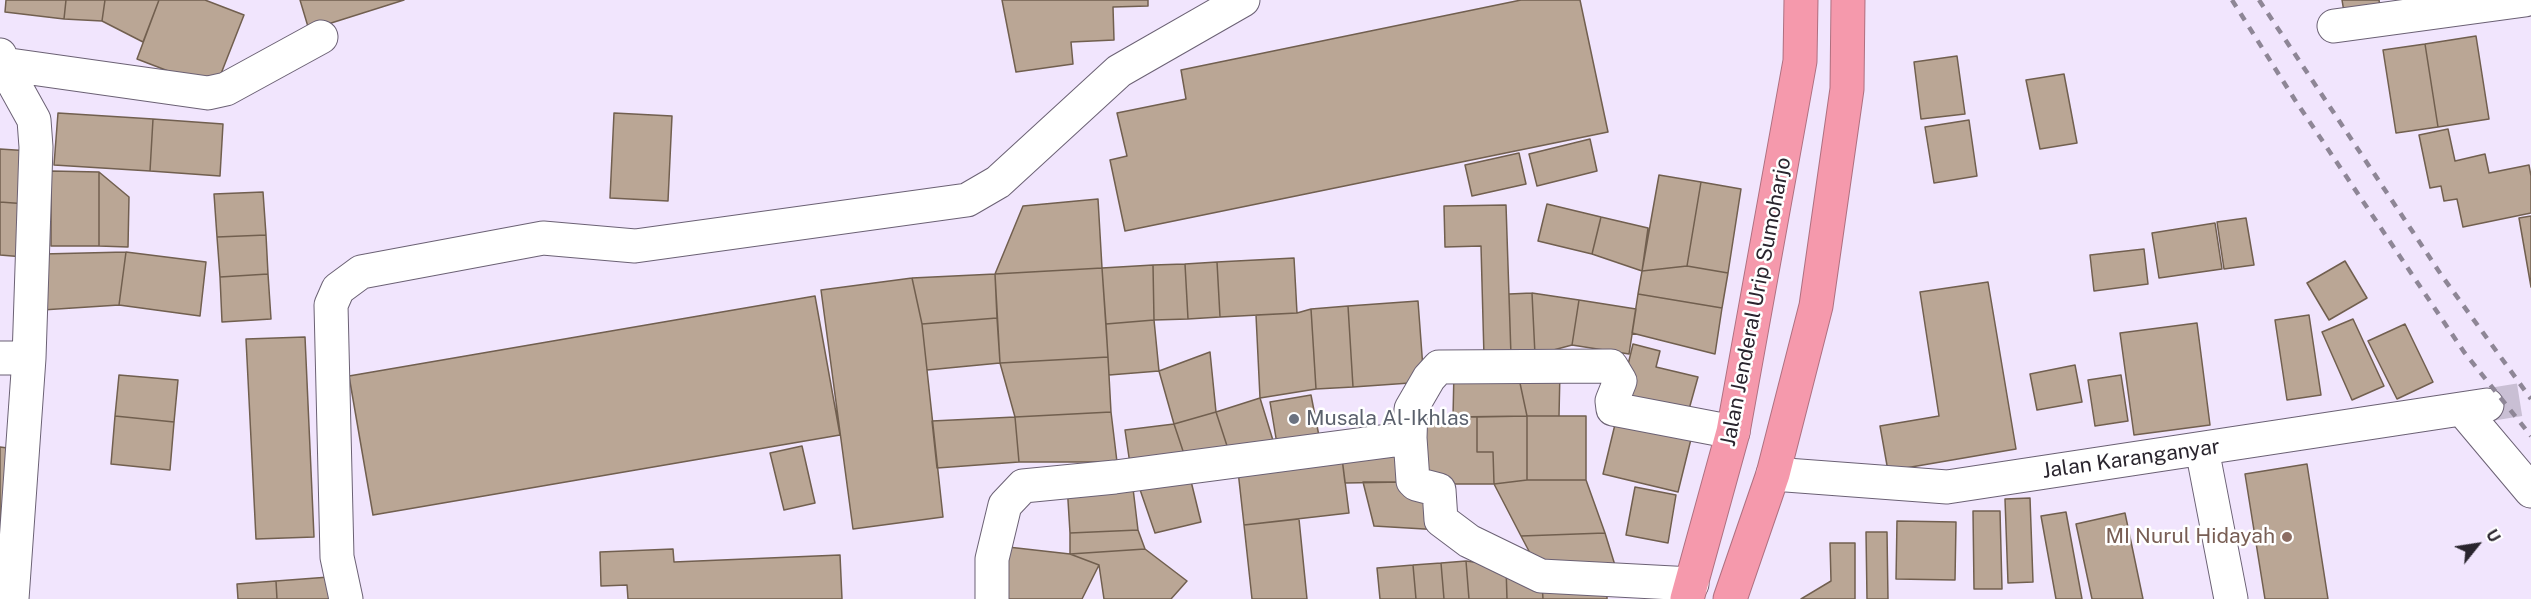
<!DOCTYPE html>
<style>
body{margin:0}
#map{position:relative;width:2531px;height:599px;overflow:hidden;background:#f1e5fd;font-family:"Public Sans",sans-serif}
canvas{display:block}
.north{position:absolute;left:2447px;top:515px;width:60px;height:60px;-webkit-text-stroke:4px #fff;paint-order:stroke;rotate:60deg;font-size:16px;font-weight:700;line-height:24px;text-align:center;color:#2a252e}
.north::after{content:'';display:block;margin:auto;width:21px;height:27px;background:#2a252e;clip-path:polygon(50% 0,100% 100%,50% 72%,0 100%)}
</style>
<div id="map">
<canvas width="2531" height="599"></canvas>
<div class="north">U</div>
</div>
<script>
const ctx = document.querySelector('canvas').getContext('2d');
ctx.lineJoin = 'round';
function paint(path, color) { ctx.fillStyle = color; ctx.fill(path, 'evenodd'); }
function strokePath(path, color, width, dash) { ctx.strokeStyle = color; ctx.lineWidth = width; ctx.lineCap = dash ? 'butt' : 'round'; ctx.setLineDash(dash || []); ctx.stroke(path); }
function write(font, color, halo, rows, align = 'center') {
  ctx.font = font + ' "Public Sans",sans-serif'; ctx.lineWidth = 5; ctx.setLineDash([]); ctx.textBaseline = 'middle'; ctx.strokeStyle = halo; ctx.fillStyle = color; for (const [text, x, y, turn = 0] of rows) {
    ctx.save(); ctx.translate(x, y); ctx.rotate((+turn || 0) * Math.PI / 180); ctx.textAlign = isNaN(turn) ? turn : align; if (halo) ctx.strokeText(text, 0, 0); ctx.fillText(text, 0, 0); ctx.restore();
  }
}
const building = new Path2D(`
 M6 0H66L64 19 5 12Z
 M66 0H105L102 21 64 19Z
 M105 0H159L143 42 102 21Z
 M159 0H205L244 15 215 89 137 59Z
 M300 0H404L309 30Z
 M1002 0H1148V6L1113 7 1114 40 1071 42 1073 64 1016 72Z
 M1521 0H1580L1608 132 1125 231 1110 160 1127 156 1117 113 1186 99 1181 70Z
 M2342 0H2379L2381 13 2345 18Z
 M2476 36 2489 119 2438 127 2425 44Z
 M2425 44 2438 127 2396 133 2383 50Z
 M1957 56 1965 114 1921 119 1914 62Z
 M2064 74 2077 143 2040 149 2026 80Z
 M58 113 153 119 150 171 54 165Z
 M614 113 672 116 668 201 610 198Z
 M153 119 223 124 220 176 150 171Z
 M1969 120 1977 176 1934 183 1925 127Z
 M2448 129 2455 161 2485 154 2489 173 2529 165 2531 176V213L2463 227 2457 199 2444 201 2441 186 2430 188 2419 135Z
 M1590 139 1597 171 1537 186 1529 154Z
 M0 149 30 151 27 204 0 202Z
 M1519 153 1526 184 1472 196 1465 165Z
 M51 171 99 172V246H51Z
 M99 172 129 197 128 247 99 246Z
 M1659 175 1701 182 1687 266 1642 271Z
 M1701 182 1741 189 1728 273 1687 266Z
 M263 192 266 235 217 237 214 194Z
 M1098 199 1102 268 995 274 1023 206Z
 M0 202 27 204 24 257 0 255Z
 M1547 204 1601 217 1592 254 1538 241Z
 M1506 205 1511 356 1484 357 1481 246 1445 247 1444 206Z
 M2531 216V287L2519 218Z
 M1601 217 1648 228 1642 271 1592 254Z
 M2246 218 2254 265 2224 269 2217 222Z
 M2215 223 2222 269 2159 278 2152 233Z
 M266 235 268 274 220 277 217 237Z
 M2144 249 2148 284 2094 291 2090 255Z
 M126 252 206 262 200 316 119 305Z
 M126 252 119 305 42 310 43 254Z
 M1294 258 1297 313 1220 317 1217 262Z
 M2345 261 2367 298 2329 320 2307 283Z
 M1217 262 1220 317 1188 319 1185 264Z
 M1185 264 1188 319 1154 320 1153 265Z
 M1153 265 1154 320 1106 324 1102 268Z
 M1687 266 1728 273 1722 308 1638 294 1642 271Z
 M1102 268 1108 357 1000 363 995 274Z
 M268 274 271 319 222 322 220 277Z
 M995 274 997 318 922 324 912 278Z
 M912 278 922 324 943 517 853 529 821 290Z
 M1988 282 2016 449 1888 471 1880 426 1939 416 1920 292Z
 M1532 293 1535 355 1511 356 1509 294Z
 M1532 293 1579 300 1572 345 1535 355Z
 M1638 294 1722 308 1715 354 1632 333Z
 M815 296 840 435 373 515 349 376Z
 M1579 300 1636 309 1629 354 1572 345Z
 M1418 301 1424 382 1353 387 1348 306Z
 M1348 306 1353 387 1316 389 1311 309Z
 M1311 309 1316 389 1260 398 1256 315 1297 313Z
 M2309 315 2321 395 2287 400 2275 320Z
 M997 318 1000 363 927 370 922 324Z
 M2353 319 2384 386 2352 400 2322 332Z
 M1154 320 1159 371 1109 375 1106 324Z
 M2197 323 2210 425 2134 435 2120 333Z
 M2405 324 2433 382 2397 399 2368 341Z
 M305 337 314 537 256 539 246 339Z
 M1633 344 1660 351 1656 367 1698 377 1686 420 1619 402Z
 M1210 352 1216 412 1174 424 1159 371Z
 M1108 357 1111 412 1015 417 1000 363Z
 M2075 365 2082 402 2037 410 2030 374Z
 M1517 369 1560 371 1559 416H1527Z
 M1517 369 1527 416 1453 417 1454 371Z
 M119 375 178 380 174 422 115 416Z
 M2121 375 2128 421 2095 426 2088 380Z
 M1311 395 1319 436 1277 444 1270 402Z
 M1260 398 1275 447 1230 455 1216 412Z
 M1111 412 1117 462H1019L1015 417Z
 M1216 412 1230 455 1186 460 1174 424Z
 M1618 412 1693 431 1678 492 1603 474Z
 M115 416 174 422 170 470 111 464Z
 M1527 416V480L1494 484 1493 452H1477V417Z
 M1527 416H1586V480H1527Z
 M1015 417 1019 462 937 468 932 421Z
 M1421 417H1477V452H1493L1494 484H1422Z
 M1174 424 1186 460 1131 471 1125 430Z
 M1403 442V482L1345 483 1341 450Z
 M802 446 815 503 784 510 770 453Z
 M0 447 15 449 7 529H0Z
 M1341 450 1349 513 1244 525 1237 462Z
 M2307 464 2328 599H2265L2245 474Z
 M1190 477 1201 522 1155 533 1136 478Z
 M1132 480 1138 530 1070 533 1067 484Z
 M1527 480H1586L1605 533 1521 536 1494 484Z
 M1363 482H1403L1435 489 1441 530 1374 526Z
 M1635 487 1676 495 1668 543 1626 535Z
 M2030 498 2033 582 2008 583 2005 499Z
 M1973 511H2000L2002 589H1974Z
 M2066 512 2082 599H2056L2041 516Z
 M2125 513 2143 599H2092L2076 524Z
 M1299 519 1307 599H1252L1244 525Z
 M1897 521 1956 522 1955 580 1896 579Z
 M1138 530 1145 549 1070 554V533Z
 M1866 532H1887L1888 599H1867Z
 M1605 533 1618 575 1540 572 1521 536Z
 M1830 543H1855V599H1801L1831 581Z
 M1008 547 1070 554 1099 565 1082 599H1003Z
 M673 549 674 562 840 555 842 599H628L627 585 601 586 600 552Z
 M1145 549 1187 581 1171 599H1104L1099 565 1070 554Z
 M1466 561 1469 599H1444L1441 563Z
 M1466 561 1506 566 1507 599H1469Z
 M1441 563 1444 599H1416L1413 565Z
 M1413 565 1416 599H1380L1377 568Z
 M1506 566 1542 583 1543 599H1507Z
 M329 577 331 599H277L276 581Z
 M276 581 277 599H238L237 584Z
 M1542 583H1607V599H1543Z`);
const minorTunnel = new Path2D(`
 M2487 405 2531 398`);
const minor = new Path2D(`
 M2334 26 2525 0
 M0 55 3 64 34 120 36 147 29 358 12 599
 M3 64 208 93 226 89 321 37
 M0 358H29
 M2462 409 2531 491
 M1410 438 1413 481 1416 484 1439 490 1441 520 1469 541 1541 576 1692 584
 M2202 449 2231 599
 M1773 474 1947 487 2487 405
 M346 599 337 557 331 305 338 289 361 272 543 238 635 246 967 200 998 182 1119 71 1243 0
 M992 599V559L1005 505 1023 486 1115 477 1410 438 1411 409 1429 378 1439 367 1611 366 1620 381 1612 401 1613 409 1733 432`);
const highway = new Path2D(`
 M1687 599 1733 432 1800 61 1801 0
 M1730 599 1773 474 1816 306 1847 89 1848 0`);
const rail = new Path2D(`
 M2232 0 2295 100 2464 352 2531 436
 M2259 0 2442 276 2531 399`);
const markers = [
 [1294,419,6,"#6b7280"],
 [2287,537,6,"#8d6e63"]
];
const streetNames = [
 ["Jalan Jenderal Urip Sumoharjo",1756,302,-79],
 ["Jalan Karanganyar",2131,459,-8]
];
const worshipNames = [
 ["Musala Al-Ikhlas",1306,419]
];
const educationNames = [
 ["MI Nurul Hidayah",2275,537]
];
paint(building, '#baa695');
strokePath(building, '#715f4f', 1.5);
strokePath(minorTunnel, '#c9bfd4', 33, [33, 16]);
strokePath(minor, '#6b6174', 35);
strokePath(highway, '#ae7080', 35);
strokePath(minor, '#fff', 33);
strokePath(highway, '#f599ac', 33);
strokePath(rail, '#8e8696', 4.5, [8, 8]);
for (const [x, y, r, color] of markers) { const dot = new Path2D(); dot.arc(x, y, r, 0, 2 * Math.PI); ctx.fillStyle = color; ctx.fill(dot); strokePath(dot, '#fff', 2); }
write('21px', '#2a252e', '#fff', streetNames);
write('21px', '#5b616d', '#fff', worshipNames, 'left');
write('21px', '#785e54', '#fff', educationNames, 'right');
</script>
